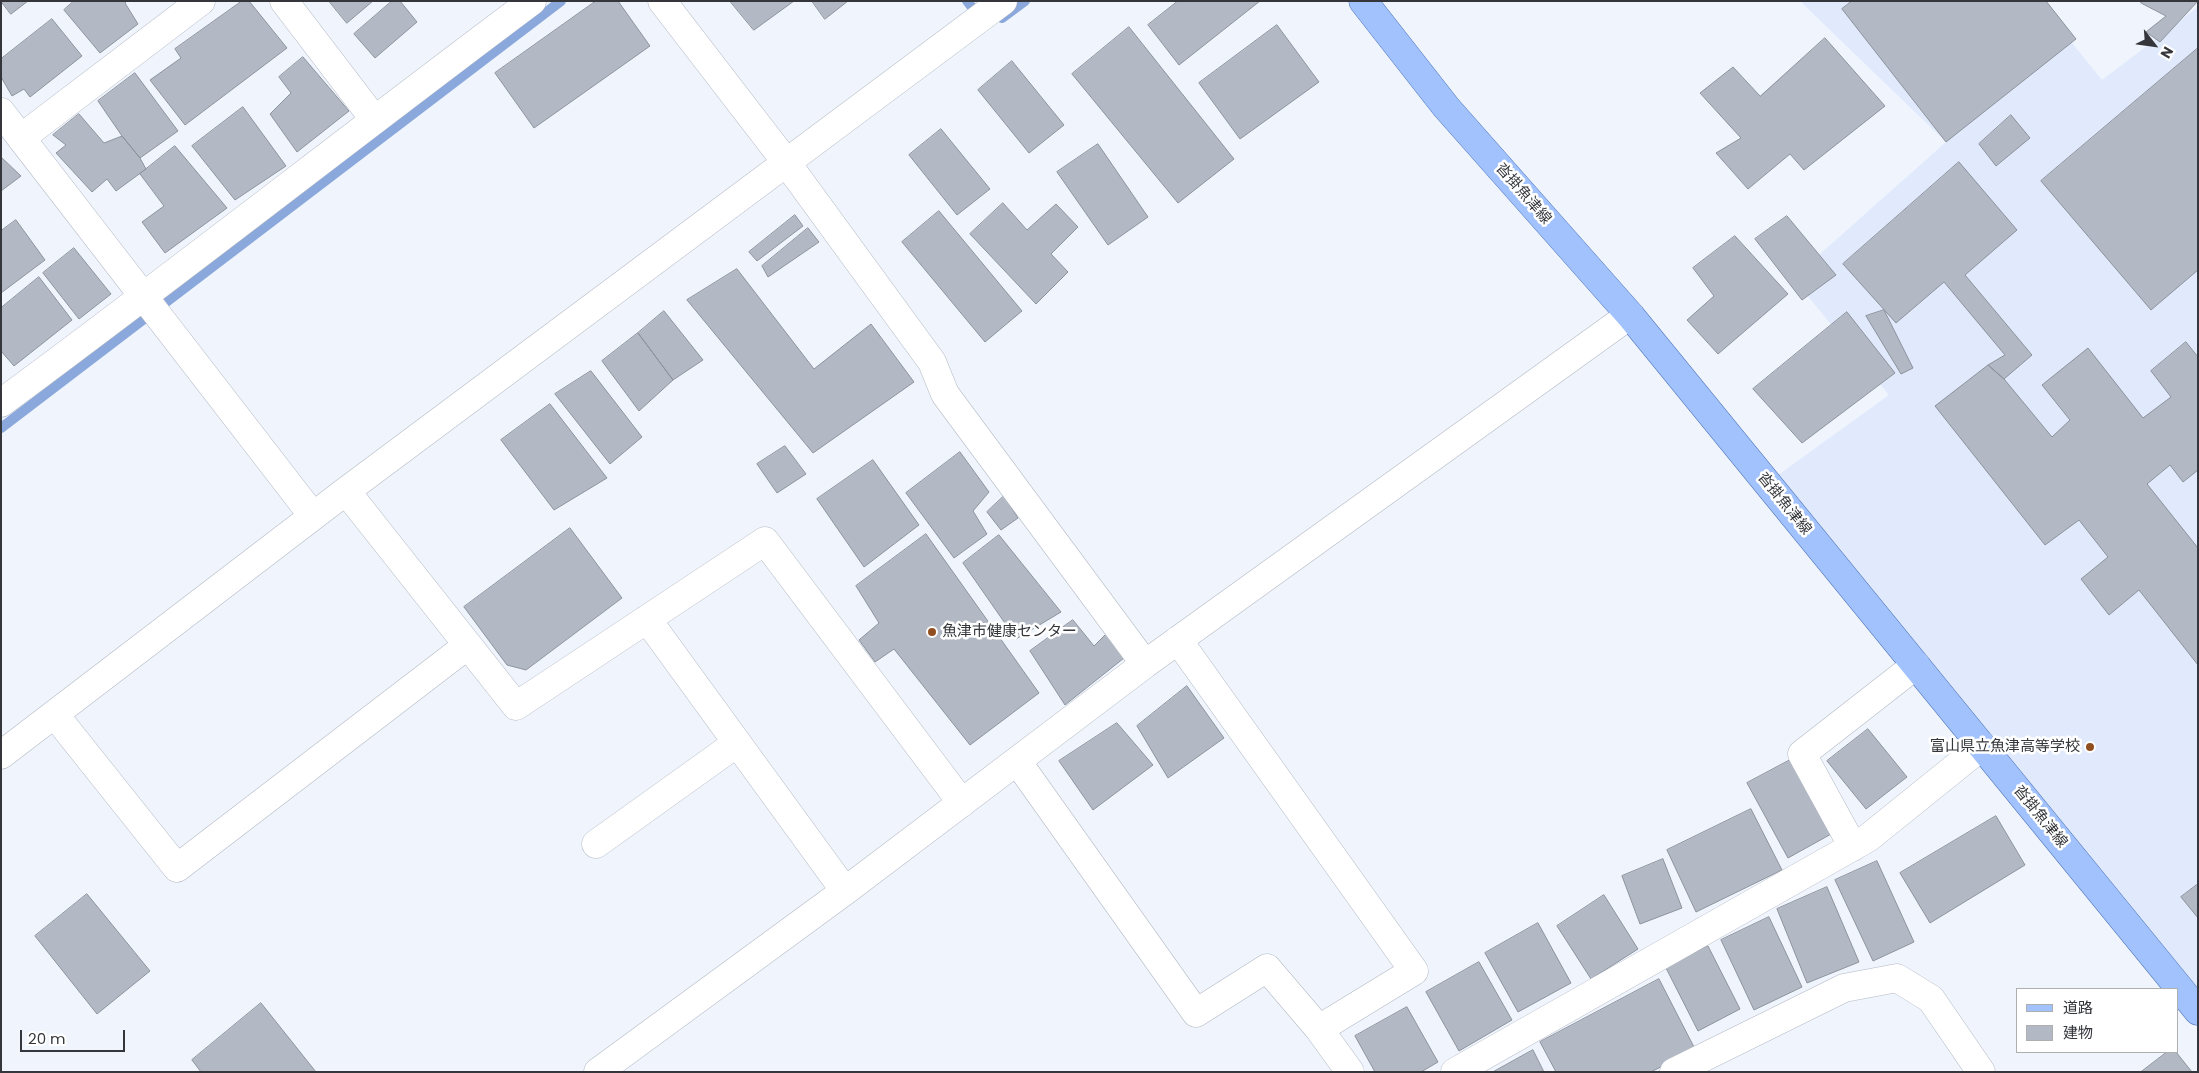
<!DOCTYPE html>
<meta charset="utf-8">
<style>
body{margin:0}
#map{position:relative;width:2199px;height:1073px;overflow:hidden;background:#eff4fd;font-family:Poppins,"Noto Sans JP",sans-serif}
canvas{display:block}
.frame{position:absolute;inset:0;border:2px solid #34363b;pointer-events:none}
.legend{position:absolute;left:2016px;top:988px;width:162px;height:65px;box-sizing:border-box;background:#fff;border:1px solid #aeafb1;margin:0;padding:6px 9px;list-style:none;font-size:15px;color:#34363b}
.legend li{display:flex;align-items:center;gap:10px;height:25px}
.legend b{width:25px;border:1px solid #aeafb1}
.north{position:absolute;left:2129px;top:20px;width:50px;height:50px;-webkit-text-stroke:4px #fff;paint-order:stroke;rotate:120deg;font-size:14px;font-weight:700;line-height:20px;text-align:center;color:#34363b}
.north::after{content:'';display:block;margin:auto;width:18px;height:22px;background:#34363b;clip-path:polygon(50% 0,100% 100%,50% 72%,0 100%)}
.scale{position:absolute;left:20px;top:1030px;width:105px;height:22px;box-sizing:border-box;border:2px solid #34363b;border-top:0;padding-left:6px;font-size:15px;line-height:18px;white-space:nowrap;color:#34363b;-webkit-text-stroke:4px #fff;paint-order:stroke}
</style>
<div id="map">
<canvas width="2199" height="1073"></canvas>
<div class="frame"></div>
<ul class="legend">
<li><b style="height:6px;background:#a1c2fd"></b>道路</li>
<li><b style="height:14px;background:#b3b9c4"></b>建物</li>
</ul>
<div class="north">N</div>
<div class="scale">20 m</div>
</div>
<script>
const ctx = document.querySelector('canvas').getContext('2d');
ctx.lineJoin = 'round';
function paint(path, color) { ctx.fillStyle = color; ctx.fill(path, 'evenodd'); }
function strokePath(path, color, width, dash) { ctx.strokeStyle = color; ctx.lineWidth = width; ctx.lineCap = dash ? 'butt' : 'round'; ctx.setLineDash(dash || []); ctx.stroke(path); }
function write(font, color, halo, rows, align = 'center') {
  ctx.font = font + ' Poppins,"Noto Sans JP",sans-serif'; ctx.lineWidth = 5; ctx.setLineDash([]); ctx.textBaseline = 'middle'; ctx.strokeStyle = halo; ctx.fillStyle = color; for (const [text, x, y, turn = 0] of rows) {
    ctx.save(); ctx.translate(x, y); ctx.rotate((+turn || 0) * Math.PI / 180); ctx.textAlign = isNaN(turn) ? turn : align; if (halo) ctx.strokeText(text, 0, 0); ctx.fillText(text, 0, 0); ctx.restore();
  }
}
const built = new Path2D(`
 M1805 1H2038L2102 80 2198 7V1011L1767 483 1889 395 1793 278 1946 142 1802 3Z`);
const stream = new Path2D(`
 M967 1 979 16
 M1002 18 1025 1
 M1 428 561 1`);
const building = new Path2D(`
 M1 1H28L11 14Z
 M74 1H127L125 3 138 24 100 53 64 10Z
 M242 1H249L287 48 185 125 150 80 181 58 175 49Z
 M329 1H373L347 23Z
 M392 1H400L417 22 375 58 354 34Z
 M596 1H618L650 46 534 128 495 73Z
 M730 1H794L754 30Z
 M812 1H848L825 19Z
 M1178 1H1260L1179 65 1148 25Z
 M1852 1H2046L2076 39 1946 142 1842 9Z
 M2141 1H2198L2160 42 2146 32 2166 16 2141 3Z
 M52 19 82 56 30 97 24 89 12 96 1 77V59Z
 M1277 25 1319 82 1240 139 1199 83Z
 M1129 27 1234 159 1178 203 1072 74Z
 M1825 38 1885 106 1804 170 1790 154 1748 189 1716 153 1741 138 1700 93 1733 67 1760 96Z
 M2198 48V270L2151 310 2041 181Z
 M303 57 349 111 297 152 270 114 291 93 279 77Z
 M1012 61 1064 125 1029 153 978 90Z
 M135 73 178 131 140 158 122 136 98 101Z
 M243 107 286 166 235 200 192 146Z
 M79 114 104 143 122 136 140 158 146 169 116 191 107 179 92 192 56 153 66 145 53 135Z
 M2011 115 2030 138 1996 166 1979 144Z
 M941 129 990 189 957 215 909 155Z
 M1098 144 1148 217 1108 245 1057 172Z
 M175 146 227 208 165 253 142 222 164 206 140 174Z
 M1 157 21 176 1 191Z
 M1959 162 2017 230 1965 275 2032 355 2004 379 1988 365 2005 355 1944 282 1896 323 1843 264Z
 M1003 203 1027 230 1056 204 1078 227 1051 254 1068 272 1036 304 970 234Z
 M939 211 1022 311 985 342 902 242Z
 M795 215 803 226 757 261 749 252Z
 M1787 216 1836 275 1802 300 1755 239Z
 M16 220 45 260 1 293V231Z
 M808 228 819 242 768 277 762 266Z
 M1735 236 1788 294 1718 354 1687 320 1714 296 1693 268Z
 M74 248 111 294 79 319 43 273Z
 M737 269 814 369 871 324 914 382 813 453 687 300Z
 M39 277 72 320 14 366 1 351V308Z
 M1884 310 1913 368 1901 374 1866 316Z
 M664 311 703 360 673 380 638 333Z
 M1847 312 1895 373 1802 443 1753 389Z
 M638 333 673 380 639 411 602 361Z
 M2186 342 2198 357V470L2183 482 2170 465 2147 484 2198 548V665L2139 590 2109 615 2081 579 2108 557 2079 520 2045 545 1935 406 1988 365 2004 379 2052 437 2070 420 2042 385 2088 348 2143 418 2171 397 2151 371Z
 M591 371 642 437 610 464 555 394Z
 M550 404 607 478 554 510 501 440Z
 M785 446 806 474 777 493 757 464Z
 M960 452 989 492 973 511 987 534 954 558 906 493Z
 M873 460 919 525 864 567 817 499Z
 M1004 496 1018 518 1001 530 987 512Z
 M570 528 622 598 526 670 507 665 464 607Z
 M926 534 1039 693 970 745 894 649 875 662 859 640 879 623 856 586Z
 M999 535 1061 612 1016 639 963 563Z
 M1073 620 1094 646 1106 634 1124 658 1065 705 1030 651Z
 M1187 686 1224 738 1168 778 1137 726Z
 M1117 723 1153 765 1093 810 1059 761Z
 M1868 729 1907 777 1866 809 1827 761Z
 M1792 759 1833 833 1788 858 1747 783Z
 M1751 809 1782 870 1696 912 1667 850Z
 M1996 816 2025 865 1930 923 1900 873Z
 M1663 859 1682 908 1640 924 1622 876Z
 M1877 861 1914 942 1873 961 1835 880Z
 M2198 884V918L2181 897Z
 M1827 887 1859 962 1807 983 1777 909Z
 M87 894 150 971 97 1014 35 936Z
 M1604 895 1638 949 1591 979 1557 926Z
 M1769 917 1802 987 1754 1010 1721 940Z
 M1538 923 1571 983 1518 1012 1485 953Z
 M1708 946 1740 1009 1698 1031 1666 968Z
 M1479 962 1512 1020 1459 1051 1426 992Z
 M1659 979 1695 1049 1651 1072H1556L1540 1042Z
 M261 1003 316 1072H201L192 1060Z
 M1407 1007 1438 1062 1421 1072H1375L1355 1036Z
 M1533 1050 1544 1072H1493Z
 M2167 1052H2176L2192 1072H2141Z`);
const minor = new Path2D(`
 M284 1 374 119
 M662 1 786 162 932 362 945 394 1145 664
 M1 112 313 516
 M21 138 201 1
 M1 403C180 271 354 134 532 1
 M346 491 516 706 765 541 962 803
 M647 619 845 891
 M1178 640 1414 971 1319 1029 1350 1072
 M55 715 177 868 468 645
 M1 755 346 491 1003 1
 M1017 761 1196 1013 1267 968 1319 1029
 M596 844 737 743
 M1853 847 1802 754 1916 665
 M598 1072 845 891 1145 664 1630 315
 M1455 1072 1868 838 1982 746
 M1674 1072 1844 988 1897 978 1931 999 1981 1072`);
const major = new Path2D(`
 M1363 1 1446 107 1630 315 2198 1011`);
const markers = [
 [932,632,5,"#914e20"],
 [2090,747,5,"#914e20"]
];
const streetNames = [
 ["沓掛魚津線",1523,194,49],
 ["沓掛魚津線",1784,504,51],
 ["沓掛魚津線",2040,817,51]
];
const poiNames = [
 ["魚津市健康センター",942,632],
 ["富山県立魚津高等学校",2080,747,"right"]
];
paint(built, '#e0eafc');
strokePath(stream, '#8ba8dc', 10);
paint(building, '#b3b9c4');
strokePath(building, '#8d939d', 1);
strokePath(minor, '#b3b9c4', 29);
strokePath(major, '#5377b8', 29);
strokePath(minor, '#fff', 28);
strokePath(major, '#a1c2fd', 28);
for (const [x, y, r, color] of markers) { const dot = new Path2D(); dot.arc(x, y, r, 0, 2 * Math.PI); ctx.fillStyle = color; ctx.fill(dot); strokePath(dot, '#fff', 2); }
write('15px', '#34363b', '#fff', streetNames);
write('15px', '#34363b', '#fff', poiNames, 'left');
</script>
